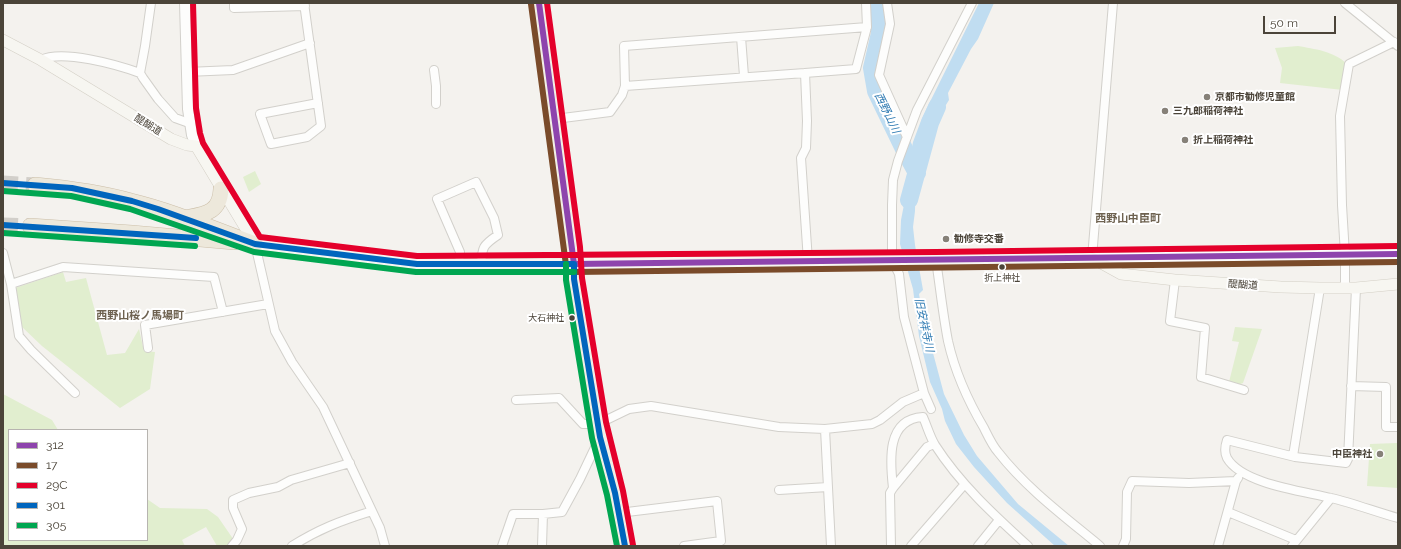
<!DOCTYPE html>
<meta charset="utf-8">
<style>
body{margin:0}
#map{position:relative;width:1401px;height:549px;overflow:hidden;background:#f4f2ee;font-family:Raleway,sans-serif}
canvas{display:block}
.frame{position:absolute;inset:0;border:4px solid #4b4439;pointer-events:none}
.legend{position:absolute;left:8px;top:429px;width:140px;height:112px;box-sizing:border-box;background:#fff;border:1px solid #b7b4b0;margin:0;padding:5px 7px;list-style:none;font-size:12px;color:#4b4439}
.legend li{display:flex;align-items:center;gap:8px;height:20px}
.legend b{width:20px;border:1px solid #b7b4b0}
.scale{position:absolute;left:1263px;top:16px;width:73px;height:18px;box-sizing:border-box;border:2px solid #4b4439;border-top:0;padding-left:5px;font-size:12px;line-height:14px;white-space:nowrap;color:#4b4439;-webkit-text-stroke:3px #fff;paint-order:stroke}
</style>
<div id="map">
<canvas width="1401" height="549"></canvas>
<div class="frame"></div>
<ul class="legend">
<li><b style="height:5px;background:#8e44ad"></b>312</li>
<li><b style="height:5px;background:#7a4b2a"></b>17</li>
<li><b style="height:5px;background:#e4002b"></b>29C</li>
<li><b style="height:5px;background:#0065bd"></b>301</li>
<li><b style="height:5px;background:#00a651"></b>305</li>
</ul>
<div class="scale">50 m</div>
</div>
<script>
const ctx = document.querySelector('canvas').getContext('2d');
ctx.lineJoin = 'round';
function paint(path, color) { ctx.fillStyle = color; ctx.fill(path, 'evenodd'); }
function strokePath(path, color, width, dash) { ctx.strokeStyle = color; ctx.lineWidth = width; ctx.lineCap = dash ? 'butt' : 'round'; ctx.setLineDash(dash || []); ctx.stroke(path); }
function write(font, color, halo, rows, align = 'center') {
  ctx.font = font + ' Raleway,"Noto Sans JP",sans-serif'; ctx.lineWidth = 4; ctx.setLineDash([]); ctx.textBaseline = 'middle'; ctx.strokeStyle = halo; ctx.fillStyle = color; for (const [text, x, y, turn = 0] of rows) {
    ctx.save(); ctx.translate(x, y); ctx.rotate((+turn || 0) * Math.PI / 180); ctx.textAlign = isNaN(turn) ? turn : align; if (halo) ctx.strokeText(text, 0, 0); ctx.fillText(text, 0, 0); ctx.restore();
  }
}
const green = new Path2D(`
 M1298 46C1314 49 1334 51 1347 64L1343 90 1280 83 1282 68 1275 48Z
 M255 171 261 184 249 192 243 177Z
 M63 272 66 282 86 278 107 355 125 353 139 329 144 351 155 352 150 389 120 408 42 346 21 326 15 288Z
 M1235 327 1262 329 1243 383 1238 385 1229 382 1239 342 1232 341Z
 M3 394 52 420 58 430H9V540H147V499L160 508 207 509 218 517 238 546H217L206 527 182 540 185 546H3Z
 M1397 443 1398 450V488L1367 486 1370 444Z`);
const water = new Path2D(`
 M979 3H994L978 39 971 49 948 93 949 100 941 113H935L916 162 915 211 913 227 915 245 923 290 919 294 922 312 944 394 964 435 977 456 1018 504 1069 546H1055L1007 503 974 467 956 444 945 421 942 409 930 382 919 336 913 289 900 244 901 220 908 184V168L913 142 922 118Z`);
const river = new Path2D(`
 M880 3V33L872 68 876 91 906 153 917 173
 M909 200 930 123 937 107`);
const motorwayTunnel = new Path2D(`
 M3 183 35 185
 M3 225 30 226`);
const minor = new Path2D(`
 M151 3 145 46 140 73 143 78 158 99 175 118 189 123
 M234 3V8L305 6
 M304 3 321 126 307 137 271 144 260 114 318 103
 M887 3 890 24 879 75 907 137
 M1345 3 1398 46
 M741 37 744 76
 M41 60C62 49 118 65 140 73
 M434 70 436 86V104
 M187 72 233 70 310 43
 M805 73 856 69 867 27 866 3
 M625 86 624 46 867 27
 M555 119 610 112 622 95 625 86 805 73 807 121 806 148 801 158 808 261
 M255 244 275 331 292 362 323 407 380 528 385 546
 M3 253 11 284 19 336 31 350 75 393
 M1092 258 1113 3
 M936 260C940 287 943 315 948 341 955 372 968 401 984 428 988 436 992 445 998 452 1026 488 1065 517 1100 546
 M459 264 460 252 437 199 476 182 494 218 498 235C483 245 482 247 481 265
 M1175 280 1170 321 1205 328 1201 377 1244 390
 M11 284 63 267 214 277 223 312
 M1345 288V255L1342 205 1340 116 1349 64 1394 42
 M1356 288 1348 459 1346 463 1295 457 1227 440C1225 446 1224 452 1227 458 1242 484 1303 491 1331 498 1353 503 1376 512 1398 518
 M148 348 145 325 268 304
 M1351 386 1386 387V427H1398
 M516 400 559 398 583 424H598L629 409 651 406 779 427 825 429 872 424 880 420 903 402 924 393
 M931 409 924 393 904 317 899 274 892 260V205L893 180 898 161 917 110 972 3
 M825 429 831 546
 M1293 456 1320 288
 M893 488C890 461 886 419 923 417 927 426 930 437 935 445 960 484 994 515 1028 546
 M779 490 828 487
 M1228 512 1296 540
 M619 513 717 501 721 541 684 546
 M232 546 237 540 242 529 233 508V500L249 493 278 487 291 480 350 463
 M292 546C319 529 340 521 372 511
 M502 546 513 514H543L562 512 580 479 600 437
 M542 546 543 514
 M891 546 890 493 893 488 927 447 934 444
 M911 546 964 485
 M978 546 999 520
 M1123 546 1126 539 1127 492 1132 481 1189 483 1236 481
 M1218 546 1236 481 1238 478
 M1292 546 1331 498`);
const tertiary = new Path2D(`
 M185 3 188 109 192 135 196 146
 M1092 258 1398 254`);
const secondary = new Path2D(`
 M3 40 41 60 171 139 187 145 196 146 255 244 417 264H526L1092 258 1121 274 1175 280 1281 287 1320 288H1356L1398 284`);
const primary = new Path2D(`
 M539 3 572 248 574 279 598 424 615 493 625 546`);
const motorway = new Path2D(`
 M35 185C67 188 99 192 131 201 173 211 214 229 255 244
 M185 218C205 214 220 213 221 189
 M30 226 132 233 234 242`);
const bus1 = new Path2D(`
 M539 3 574 264
 M574 264 1398 254`);
const bus2 = new Path2D(`
 M531 4 566 265
 M574 272 1398 262`);
const bus3 = new Path2D(`
 M193 3 196 108 200 133 203 143 260 237 417 256 936 252 1398 246
 M547 3 580 247 582 278 606 422 623 491 633 545`);
const bus4 = new Path2D(`
 M3 183 72 188 132 201 158 209 255 244 417 264H574
 M3 225 196 238
 M574 264V279L600 437 615 493 625 546`);
const bus5 = new Path2D(`
 M3 191 71 196 130 209 254 252 416 272H574
 M3 233 195 246
 M566 264V280L592 438 607 495 617 546`);
const markers = [
 [1207,97,4,"#868178"],
 [1165,111,4,"#868178"],
 [1185,140,4,"#868178"],
 [946,239,4,"#868178"],
 [1002,267,3.5,"#4b4439"],
 [572,318,3.5,"#4b4439"],
 [1380,454,4,"#868178"]
];
const busNames = [
 ["折上神社",1002,278],
 ["大石神社",564,318,"right"]
];
const poiNames = [
 ["京都市勧修児童館",1215,97],
 ["三九郎稲荷神社",1173,111],
 ["折上稲荷神社",1193,140],
 ["勧修寺交番",954,239],
 ["中臣神社",1372,454,"right"]
];
const streetNames = [
 ["醍醐道",148,125,31],
 ["醍醐道",1243,285,4]
];
const waterNames = [
 ["西野山川",887,113,64],
 ["旧安祥寺川",924,325,78]
];
const neighbourhoodNames = [
 ["西野山中臣町",1128,219],
 ["西野山桜ノ馬場町",140,316]
];
paint(green, '#e1eecf');
paint(water, '#c0ddf1');
strokePath(river, '#c0ddf1', 18);
strokePath(motorwayTunnel, '#d2cfca', 15, [15, 8]);
strokePath(minor, '#d2d0cb', 10);
strokePath(tertiary, '#d2d0cb', 12);
strokePath(secondary, '#d3cfc5', 12);
strokePath(primary, '#d6cebb', 14);
strokePath(motorway, '#ccbfa9', 16);
strokePath(minor, '#fdfdfc', 8);
strokePath(tertiary, '#fdfdfc', 10);
strokePath(secondary, '#f7f6f1', 11);
strokePath(primary, '#f2efe6', 13);
strokePath(motorway, '#ede8db', 15);
strokePath(bus1, '#8e44ad', 6);
strokePath(bus2, '#7a4b2a', 6);
strokePath(bus3, '#e4002b', 6);
strokePath(bus4, '#0065bd', 6);
strokePath(bus5, '#00a651', 6);
for (const [x, y, r, color] of markers) { const dot = new Path2D(); dot.arc(x, y, r, 0, 2 * Math.PI); ctx.fillStyle = color; ctx.fill(dot); strokePath(dot, '#fff', 1.5); }
write('9px', '#4b4439', '#fff', busNames);
write('bold 10px', '#4b4439', '#fff', poiNames, 'left');
write('10px', '#4b4439', '#fff', streetNames);
write('italic 11px', '#2e7ab2', '#fff', waterNames);
write('bold 11px', '#6e6250', '#fff', neighbourhoodNames);
</script>
